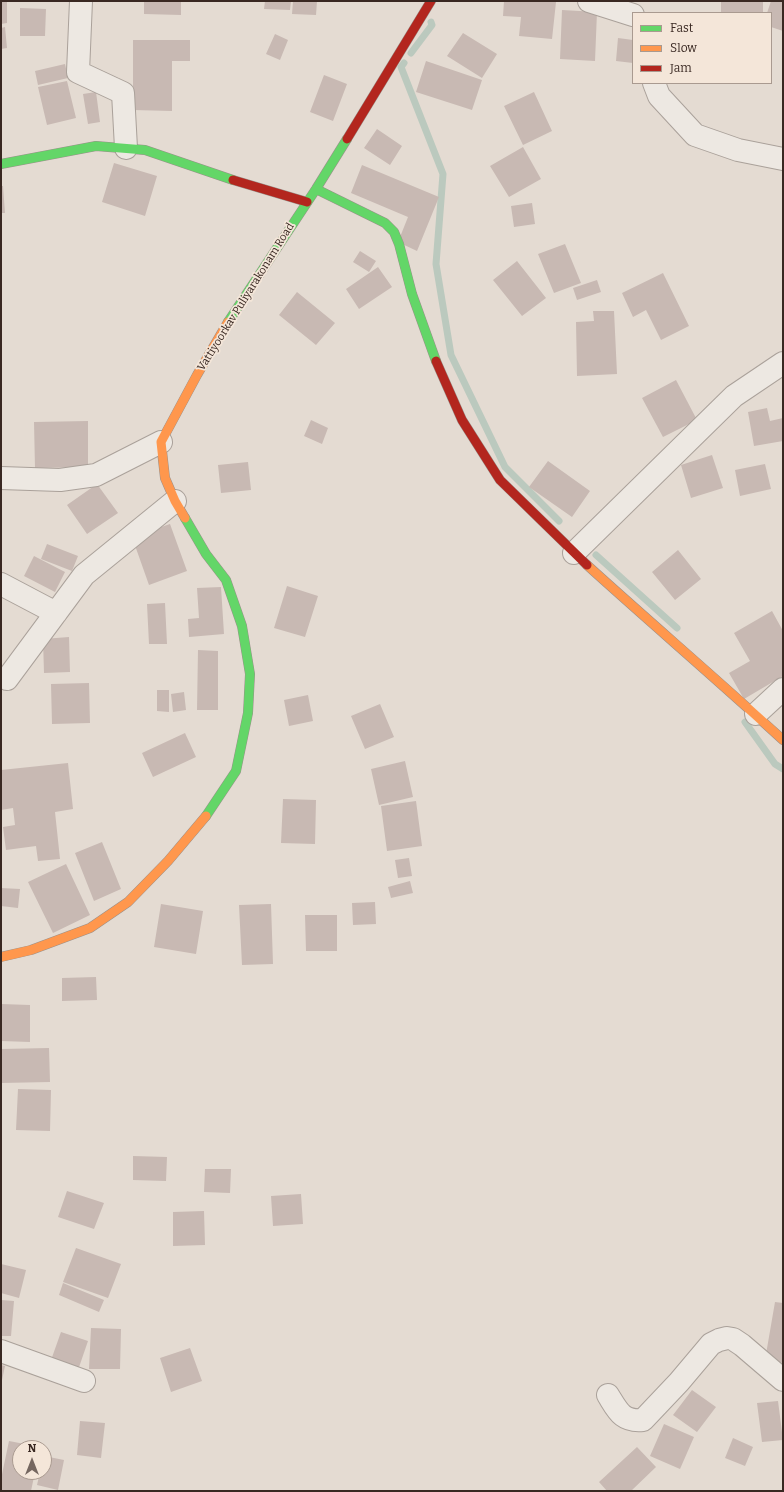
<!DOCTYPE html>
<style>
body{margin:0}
#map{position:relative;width:784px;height:1492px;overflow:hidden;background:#e4dbd2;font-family:Bitter,serif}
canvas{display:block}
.frame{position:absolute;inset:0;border:2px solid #392822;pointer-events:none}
.legend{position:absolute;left:632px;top:12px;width:140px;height:72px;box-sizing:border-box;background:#f4e6d9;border:1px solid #a99a90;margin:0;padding:5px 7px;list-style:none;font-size:12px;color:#392822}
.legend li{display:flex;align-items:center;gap:8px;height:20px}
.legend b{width:20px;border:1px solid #a99a90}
.north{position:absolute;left:12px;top:1440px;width:40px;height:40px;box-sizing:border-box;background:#f4e6d9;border:1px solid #a99a90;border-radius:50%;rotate:0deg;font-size:11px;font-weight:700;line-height:16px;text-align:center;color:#392822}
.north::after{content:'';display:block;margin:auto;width:14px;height:18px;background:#756760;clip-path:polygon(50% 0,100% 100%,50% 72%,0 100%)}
</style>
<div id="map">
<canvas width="784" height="1492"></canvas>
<div class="frame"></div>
<ul class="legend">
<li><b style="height:5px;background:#63d668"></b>Fast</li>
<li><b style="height:5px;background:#ff974d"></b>Slow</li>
<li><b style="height:5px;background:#b3261e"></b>Jam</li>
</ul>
<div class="north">N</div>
</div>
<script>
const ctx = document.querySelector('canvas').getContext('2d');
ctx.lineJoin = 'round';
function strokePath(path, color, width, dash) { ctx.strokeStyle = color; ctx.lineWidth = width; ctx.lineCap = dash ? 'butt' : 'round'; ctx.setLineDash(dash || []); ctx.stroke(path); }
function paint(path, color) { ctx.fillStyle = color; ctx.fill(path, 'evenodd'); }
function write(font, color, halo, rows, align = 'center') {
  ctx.font = font + ' Bitter,serif'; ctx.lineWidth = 3.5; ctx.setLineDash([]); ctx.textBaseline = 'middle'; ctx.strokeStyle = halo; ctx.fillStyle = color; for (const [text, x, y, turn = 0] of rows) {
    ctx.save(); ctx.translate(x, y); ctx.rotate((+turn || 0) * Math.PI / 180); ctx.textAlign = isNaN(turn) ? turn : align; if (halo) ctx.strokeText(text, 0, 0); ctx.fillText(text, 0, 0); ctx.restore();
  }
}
const stream = new Path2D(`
 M411 53 432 25 431 22
 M404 63 401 67 443 174 436 264 451 355 505 467 559 521
 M596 555 677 628
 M745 722 775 764 783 769`);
const building = new Path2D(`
 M1 1H7V23L1 24Z
 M144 1H181V15L144 14Z
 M265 1H291L290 10 264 9Z
 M293 1H317L316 15 292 14Z
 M504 1 556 2 552 39 519 36 521 17 503 16Z
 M721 1H763V13H721Z
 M771 1H783V31L771 27V13H767Z
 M20 8 46 9 45 36H20Z
 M562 10 597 12 595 61 560 59Z
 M5 27 7 48 1 49V28Z
 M463 33 497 54 482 78 447 56Z
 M275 34 288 40 280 60 266 54Z
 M618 38 633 40V63L616 61Z
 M133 40H190V61H172V111L133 110Z
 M426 61 482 80 472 110 416 92Z
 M65 64 68 78 38 85 35 71Z
 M324 75 347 84 333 121 310 112Z
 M67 81 76 118 47 125 38 87Z
 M96 92 100 122 88 124 83 94Z
 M534 92 552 131 523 145 504 106Z
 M377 129 402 146 390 165 364 148Z
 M523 147 541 179 509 197 490 166Z
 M114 163 157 176 145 216 102 202Z
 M362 165 439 197 417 251 398 242 408 217 351 193Z
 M1 186H3L5 213H1Z
 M532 203 535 224 514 227 511 206Z
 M565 244 581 283 554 293 538 254Z
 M360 251 376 261 369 272 353 262Z
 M517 261 546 298 522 316 493 280Z
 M378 267 392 287 359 309 346 289Z
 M663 273 689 326 661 340 646 310 633 317 622 293Z
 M597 280 601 292 577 300 573 288Z
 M297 292 335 323 316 345 279 315Z
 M593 311H614L617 374 577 376 576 322 594 321Z
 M676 380 697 420 663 437 642 398Z
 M767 408 770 421 783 418V441L754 446 748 412Z
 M311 420 328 428 322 444 304 436Z
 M88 421V467L35 468 34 422Z
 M712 455 723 488 691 498 681 465Z
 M548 461 590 491 572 517 529 487Z
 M248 462 251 490 221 493 218 465Z
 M765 464 771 489 740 496 735 470Z
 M97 484 118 513 87 534 67 505Z
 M170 524 187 571 149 585 132 537Z
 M47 544 78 556 72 571 41 559Z
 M678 550 701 579 675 600 652 572Z
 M34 556 65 572 55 592 24 576Z
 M287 586 318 596 305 637 274 628Z
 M221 587 224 634 189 637 188 619 199 618 197 588Z
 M165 603 167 644H149L147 604Z
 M772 611 783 631V676L744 699 729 673 750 661 734 633Z
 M69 637 70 672 44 673 43 639Z
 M198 650 218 651V710H197Z
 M89 683 90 723 52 724 51 684Z
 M157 690H169V712L157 711Z
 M184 692 186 710 173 712 171 694Z
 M308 695 313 721 289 726 284 700Z
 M380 704 394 737 365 749 351 716Z
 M185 733 196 757 153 777 142 753Z
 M405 761 413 797 379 805 371 769Z
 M68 763 73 809 55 812 60 859 38 861 36 846 6 850 3 827 15 825 13 808 1 810V770Z
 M283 799 316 800 315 844 281 843Z
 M416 801 422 846 387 851 381 806Z
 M102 842 121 889 94 901 75 853Z
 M409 858 412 876 398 878 395 860Z
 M66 864 90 915 53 933 28 882Z
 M410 881 413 893 391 898 388 887Z
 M1 888 20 889 18 908 1 906Z
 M375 902 376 924 353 925 352 903Z
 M161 904 203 911 196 954 154 947Z
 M271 904 273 964 242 965 239 905Z
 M305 915H337V951H306Z
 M96 977 97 1000 62 1001V978Z
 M1 1004 30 1005V1042L1 1041Z
 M49 1048 50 1082 1 1083V1049Z
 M18 1089 51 1090 50 1131 16 1130Z
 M133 1156 167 1157 166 1181 133 1180Z
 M205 1169H231L230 1193 204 1192Z
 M67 1191 104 1203 94 1229 58 1217Z
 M301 1194 303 1224 273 1226 271 1196Z
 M204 1211 205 1245 173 1246V1212Z
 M76 1248 121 1264 108 1298 63 1282Z
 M1 1264 26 1270 19 1298 1 1293Z
 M63 1283 104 1300 99 1312 59 1295Z
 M1 1300 14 1301 11 1336H1Z
 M775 1302 783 1303V1363L765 1360Z
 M91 1328 121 1329 120 1369H89Z
 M61 1332 88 1341 77 1373 50 1363Z
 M190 1348 202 1381 171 1392 160 1358Z
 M1 1365 5 1366 2 1380H1Z
 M692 1390 716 1407 697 1432 673 1415Z
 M778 1401 783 1440 762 1442 757 1403Z
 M80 1421 105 1423 101 1458 77 1455Z
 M664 1424 694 1437 680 1469 650 1456Z
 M733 1438 753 1447 745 1466 725 1458Z
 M9 1441 40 1447 20 1448V1472H35L31 1491H1V1479Z
 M637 1447 656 1467 631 1491H607L599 1482Z
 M44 1456 64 1460 58 1490 37 1485 40 1472H44Z`);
const street = new Path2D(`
 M81 1 78 72 123 93 126 148
 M589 1 633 15
 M654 83 659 96 695 135 738 150 783 159
 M1 478 60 480 96 475 161 442
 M574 553 734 396 783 363
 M1 584 56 613
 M7 679 84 575 175 501
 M756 714 783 689
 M1 1351 84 1381
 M608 1395C618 1411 622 1422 643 1420L679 1382 711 1344 719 1340 727 1338 733 1339 742 1345 783 1380`);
const fast = new Path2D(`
 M1 164 96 146 145 150 233 180
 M316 189 385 223 394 232 399 244 412 294 436 361
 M228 322 316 189 347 139
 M185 518 206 554 226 580 242 626 250 674 248 713 236 771 206 816`);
const slow = new Path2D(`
 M185 518 175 501 165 478 161 442 197 375 228 322
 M587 565C652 624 719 681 783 740
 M1 957 31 950 90 928 128 902 168 861 206 816`);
const jam = new Path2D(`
 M347 139 431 1
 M233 180 307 202
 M436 361 462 420 500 480 587 565`);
const streetNames = [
 ["Vattiyoorkav Puliyarakonam Road",246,297,-58]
];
strokePath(stream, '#bbc9be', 7);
paint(building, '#c8b9b3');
strokePath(street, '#aaa19a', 24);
strokePath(fast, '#9a908a', 10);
strokePath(slow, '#9a908a', 10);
strokePath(jam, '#9a908a', 10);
strokePath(street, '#ede8e2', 22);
strokePath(fast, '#63d668', 9);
strokePath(slow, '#ff974d', 9);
strokePath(jam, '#b3261e', 9);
write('11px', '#392822', '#f4e6d9', streetNames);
</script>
